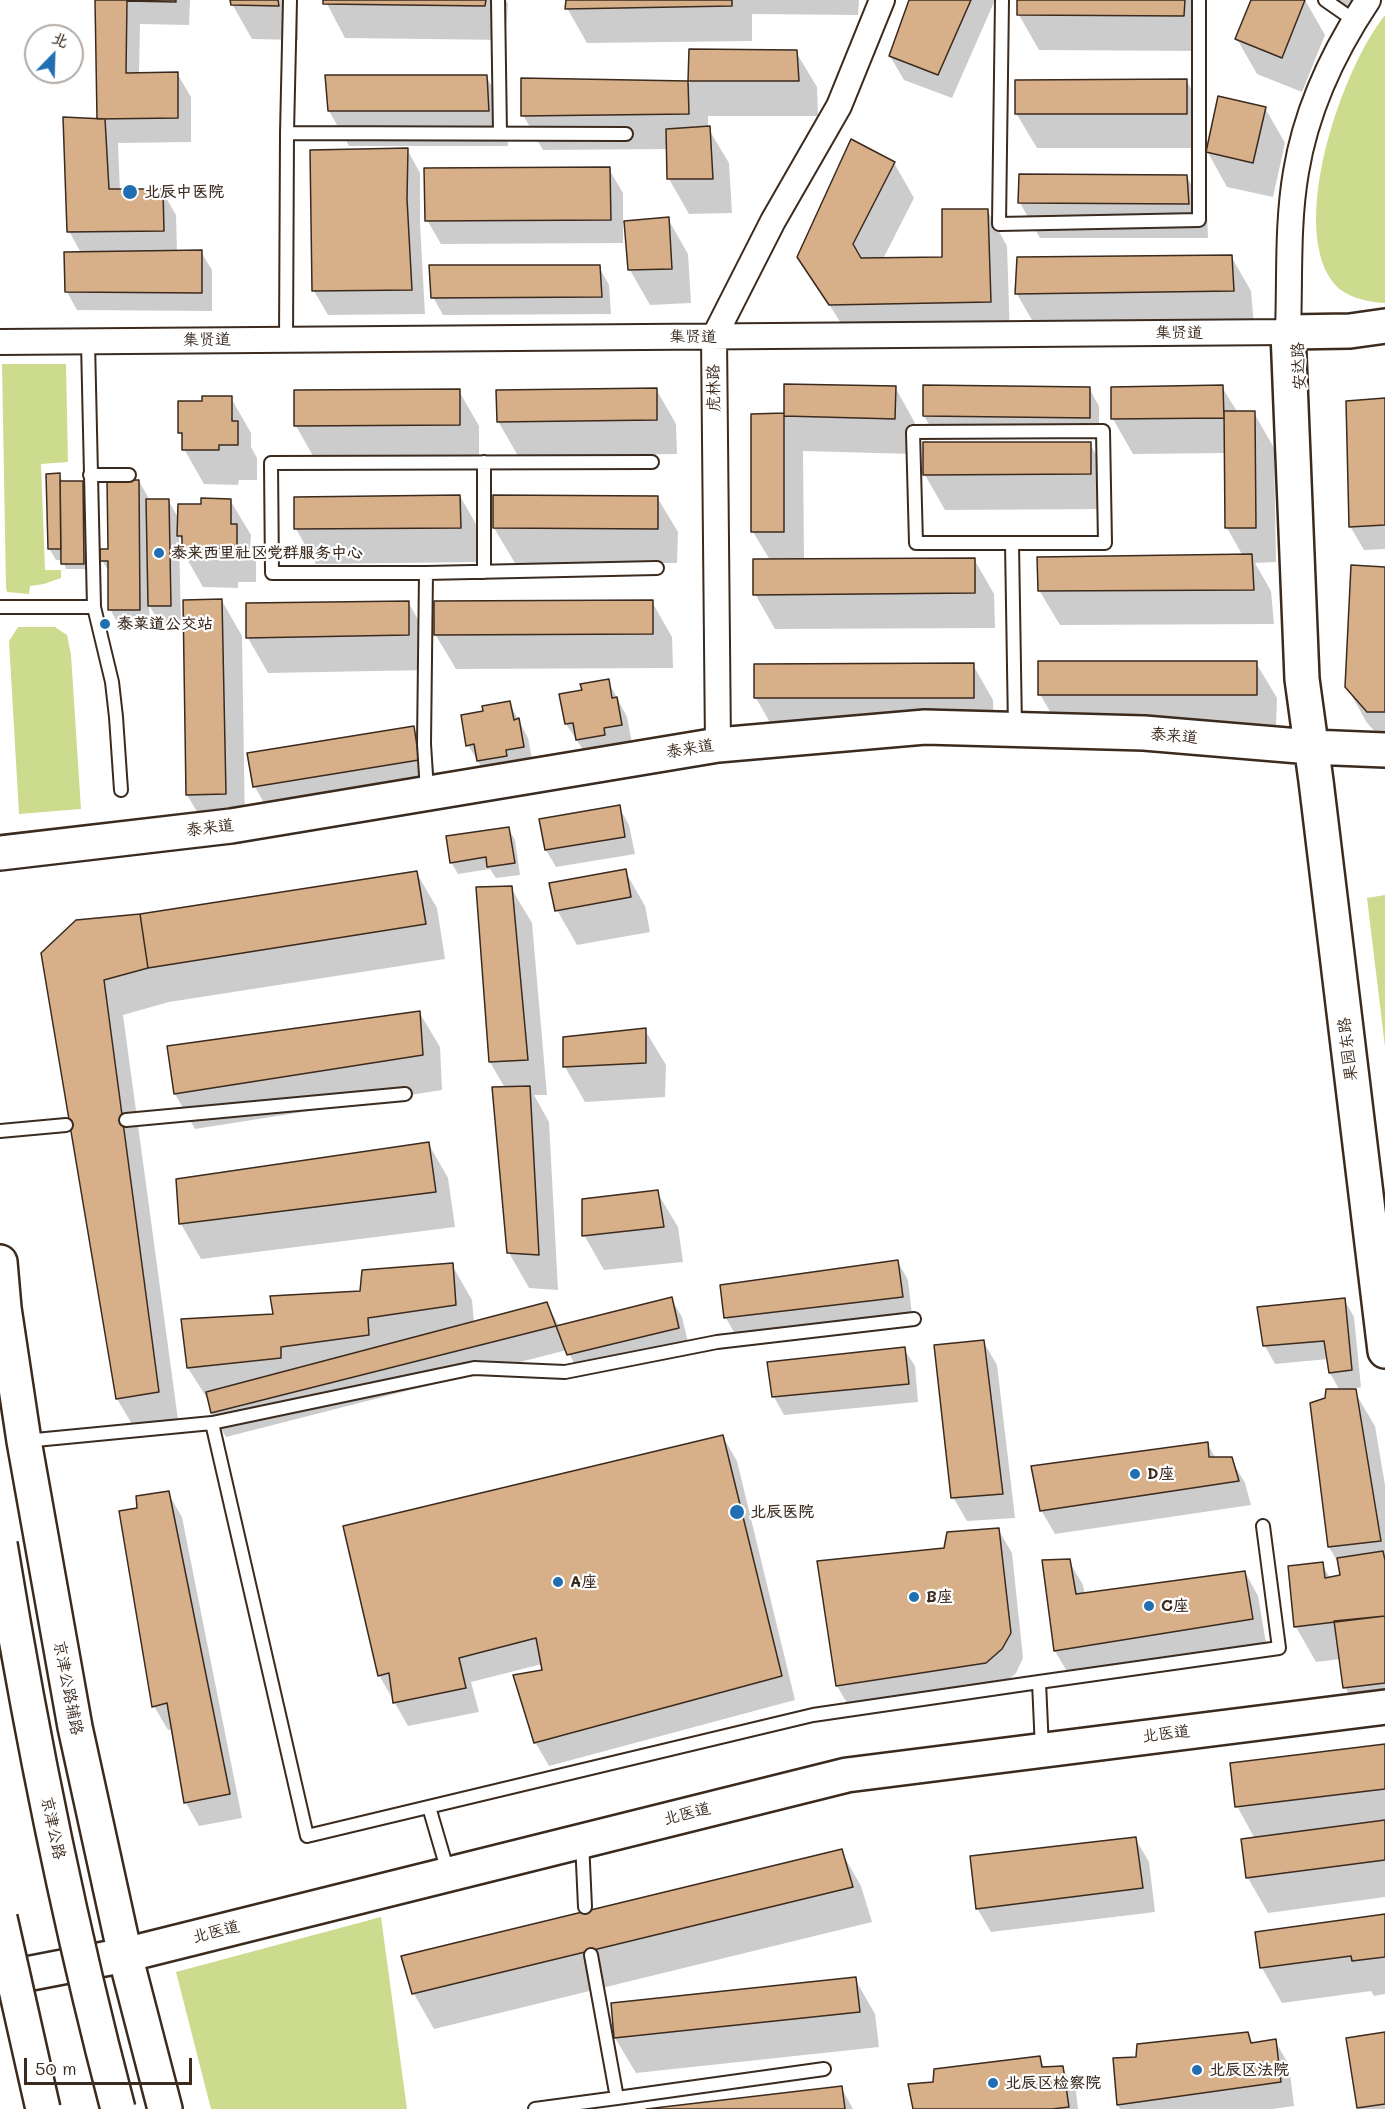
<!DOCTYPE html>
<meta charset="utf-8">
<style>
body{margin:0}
#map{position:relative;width:1385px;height:2109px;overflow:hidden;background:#fff;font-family:Mali,"LXGW WenKai TC",sans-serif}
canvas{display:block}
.north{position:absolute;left:24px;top:24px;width:60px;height:60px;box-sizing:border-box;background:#fff;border:2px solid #b1aaa5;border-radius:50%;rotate:23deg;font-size:16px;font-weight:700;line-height:24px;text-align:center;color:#3b2a1e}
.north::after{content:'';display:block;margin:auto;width:21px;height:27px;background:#1f6fb2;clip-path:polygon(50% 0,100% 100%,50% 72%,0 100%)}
.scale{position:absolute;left:24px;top:2058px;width:168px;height:27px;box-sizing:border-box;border:3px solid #3b2a1e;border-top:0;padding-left:8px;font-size:18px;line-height:21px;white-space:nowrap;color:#3b2a1e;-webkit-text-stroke:4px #fff;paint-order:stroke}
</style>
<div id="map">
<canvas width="1385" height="2109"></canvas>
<div class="north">北</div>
<div class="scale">50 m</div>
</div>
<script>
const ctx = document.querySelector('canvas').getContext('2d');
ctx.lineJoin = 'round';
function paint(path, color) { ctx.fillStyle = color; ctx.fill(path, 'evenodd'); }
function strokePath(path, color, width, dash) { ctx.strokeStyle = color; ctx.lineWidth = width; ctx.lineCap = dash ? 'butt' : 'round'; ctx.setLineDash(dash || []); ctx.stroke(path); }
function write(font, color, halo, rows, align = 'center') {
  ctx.font = font + ' Mali,"LXGW WenKai TC",sans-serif'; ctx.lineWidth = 4.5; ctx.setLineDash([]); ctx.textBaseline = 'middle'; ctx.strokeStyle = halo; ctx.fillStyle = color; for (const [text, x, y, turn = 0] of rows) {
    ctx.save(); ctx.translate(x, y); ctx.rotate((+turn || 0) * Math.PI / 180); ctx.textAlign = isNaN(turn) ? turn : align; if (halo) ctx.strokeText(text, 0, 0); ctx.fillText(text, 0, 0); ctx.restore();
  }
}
const green = new Path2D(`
 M1385 15V303C1367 302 1343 297 1332 281 1289 221 1343 67 1385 15Z
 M2 364H66L68 462 41 464 45 570H61V578L44 584 30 586 29 594 7 592 6 588Z
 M18 627H55L67 635 71 655 81 809 19 814 9 641Z
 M1385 895V1047L1367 898Z
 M381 1917 407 2109H211L176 1972Z`);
const shadow = new Path2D(`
 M97 0H190L189 25 140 24 139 74 177 73 191 97V142L118 143 120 191H162L176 215 177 252H201L212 270V311L77 310 67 292 81 253 69 231 98 120Z
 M232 0H297L298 40 252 39 232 4Z
 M325 0H506L508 4 505 40 345 38Z
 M567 0H859L858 15 752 14V41L587 43 567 8Z
 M911 0H995L952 98 904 80 890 56Z
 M1018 0H1194L1204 51 1039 50 1019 15Z
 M1253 0H1305L1325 35 1302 92 1257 74 1237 39Z
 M1338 0H1352L1348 7Z
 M690 51 796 52 817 87 818 116H708V128L729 163 732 213 689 214 669 179 668 149 543 150 523 115 522 79 690 83Z
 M486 76 506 112 508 146H349L329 111Z
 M1186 80 1207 115V148H1037L1016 113Z
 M1265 108 1285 143 1273 197 1227 187 1207 151Z
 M407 149 420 173V224L425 314 328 315 314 291Z
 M894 163 914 198 883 259H943L987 210 1007 246 1010 337 851 339 799 257Z
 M609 169 623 193V222L668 219 688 254 691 303 650 305 630 270 626 223H623V243L441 244 427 220Z
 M1187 177 1207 212 1208 238H1040L1020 203Z
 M1231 256 1251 291 1254 325 1037 329 1017 294 1018 258Z
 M599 267 609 285 611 314 443 315 433 297Z
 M895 387 915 423 914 454 803 451 804 560 974 559 994 594 995 628 775 629 755 594 770 560 753 532V415H785Z
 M1222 387 1238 413H1254L1274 448 1276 562 1255 563 1271 591 1274 624 1060 625 1039 590 1243 556 1227 528 1226 453 1133 454 1113 419Z
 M1089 388 1099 406V435L935 434 924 416Z
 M656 389 676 424 677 454 518 456 498 421Z
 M459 391 479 426V460L316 461 296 426Z
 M231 398 251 433V447L257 458V480H239L238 485 204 484 184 449V440L180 433 203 403Z
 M1385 400V549L1364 550 1350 526Z
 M1090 444 1110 479V509L945 510 925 475Z
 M59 475 63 482 83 483 86 488V569H66L63 560H56L49 548Z
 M139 481 149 499 168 500 179 519 202 506 230 500 251 535 250 550 256 560V582H238V588L203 587 183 552V543L179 536 181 623 160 624 149 605 150 628 120 627 110 609V574L102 560 109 550Z
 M460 496 480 531V562L316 564 296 529Z
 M657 497 678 532 677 563H515L494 528Z
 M1385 568V742L1367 723 1347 687Z
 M222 601 242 636 245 829 208 830 187 795Z
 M408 602 428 637 429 670 268 673 248 638Z
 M652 602 672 637 673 668 456 669 435 634Z
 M1256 663 1277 698 1276 729H1060L1040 694Z
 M973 665 993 700 994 732 776 733 756 698Z
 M608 681 627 717 632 743 588 757 566 724 583 691Z
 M509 702 528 738 533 764 489 779 468 745 485 712Z
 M413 728 433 763 438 795 275 822 255 787Z
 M619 807 629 825 635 854 556 867 546 850Z
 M508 828 515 840 520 875 496 878 490 869 458 874 451 862Z
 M625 871 645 906 650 932 577 945 557 910Z
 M416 872 437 908 445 959 169 1002 123 1015 179 1427 138 1434 117 1399 42 954 140 916Z
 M511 888 532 923 547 1095H534L549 1122 558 1290 529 1288 509 1253 505 1088 490 1062Z
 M419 1012 440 1047 442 1090 195 1129 175 1094Z
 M645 1030 666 1065 665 1097 585 1102 565 1067Z
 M428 1143 448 1178 455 1227 201 1259 181 1224 178 1181Z
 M657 1192 678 1227 683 1262 604 1270 584 1235Z
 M898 1262 908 1280 912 1315 736 1336 726 1318 722 1286Z
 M452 1265 472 1300 474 1323 547 1304 559 1326 671 1299 682 1317 689 1346 579 1372 567 1350 226 1437 212 1413 210 1403 188 1368 274 1316 362 1292Z
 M1344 1299 1354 1317 1361 1387 1353 1389 1375 1426 1385 1485V1702L1355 1705 1345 1687 1341 1659 1316 1662 1296 1627 1322 1564 1330 1578 1342 1577 1340 1566 1329 1547 1311 1404 1326 1399 1340 1391 1330 1373 1328 1359 1275 1364 1265 1346Z
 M983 1341 997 1365 1015 1518 967 1521 953 1497Z
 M904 1349 915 1366 918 1402 784 1415 774 1397 769 1363Z
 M723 1437 737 1461 795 1700 549 1766 535 1742 544 1671 542 1664 471 1682 479 1712 408 1726 379 1675Z
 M1207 1443 1216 1459H1231L1245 1483 1251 1505 1055 1534 1041 1510Z
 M168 1493 182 1517 242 1818 199 1826 186 1803 173 1729 168 1730 154 1706 138 1509Z
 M998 1529 1012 1553 1023 1658 1016 1673 1000 1687 851 1710 837 1686 945 1549Z
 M1043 1561H1069L1083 1585 1085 1594 1245 1572 1258 1596 1266 1643 1069 1675 1055 1651Z
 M1385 1745V1897L1268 1913 1248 1878 1255 1839 1237 1806Z
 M1135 1838 1149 1862 1155 1912 991 1932 977 1908Z
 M841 1851 861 1886 872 1922 434 2029 414 1994Z
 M1385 1915V1994L1374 1996 1371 1991 1282 2003 1262 1968 1257 1933Z
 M855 1979 875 2014 879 2047 636 2073 615 2038 613 2004Z
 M1247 2033 1253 2044 1275 2041 1289 2065 1294 2106 1272 2109H1120L1118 2105 1115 2059 1137 2058Z
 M1385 2034V2109H1359L1358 2107Z
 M1039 2058 1045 2068 1062 2067 1076 2091 1078 2109H914L934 2083Z
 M841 2087 853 2109H659Z`);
const building = new Path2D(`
 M95 0H176V2L127 1 126 73 178 72V118L97 119Z
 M230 0H278L279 6 231 5Z
 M323 0H486L485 6 323 4Z
 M566 0H732V6L565 9Z
 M909 0H971L938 75 889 56Z
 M1017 0H1185L1184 16 1017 15Z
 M1251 0H1305L1282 58 1235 39Z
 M689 49 797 50 799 81H688Z
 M325 75H487L489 111H328Z
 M521 78 688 81 689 114 521 116Z
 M1187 79V114H1015V80Z
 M1218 96 1266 107 1253 163 1206 152Z
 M63 117 105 119 109 189H163L164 231 67 232Z
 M710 126 713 179H667L666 129Z
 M851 139 895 162 853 244 861 258 942 257V209H988L991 302 829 305 797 257Z
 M408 148 407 199 412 290 312 291 310 150Z
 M610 167 611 220 425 221 424 168Z
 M1019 174 1187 175 1189 204 1018 203Z
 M669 217 672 269 628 270 624 221Z
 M202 250V293L65 292 64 252Z
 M1232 255 1234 291 1015 294 1017 257Z
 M429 265H600L602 297 431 298Z
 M784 384 896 386 895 419 784 416Z
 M923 385 1090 387V418L923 416Z
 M1223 385 1224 418 1111 419V387Z
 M657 388V420L497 422 496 390Z
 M460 389V425L294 426V390Z
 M202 396H232V421H238V445H219V450H182V433H178V401H202Z
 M1385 398V525L1349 527 1346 401Z
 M1224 411H1255L1256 528H1225Z
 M784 413V532H751V414Z
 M923 442H1091V474L923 475Z
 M60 473 61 549H48L46 474Z
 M107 480H139L140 610H108V561H100V549H108Z
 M60 481H83L84 564H61Z
 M460 495 461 528 294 529V497Z
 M493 495 658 496V529L493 528Z
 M201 498 231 499V524H237V548H218V553L182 552V536H177L178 504H201Z
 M146 499H169L171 606H148Z
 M1252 554 1254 590 1038 591 1037 557Z
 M975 558V593L753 595V559Z
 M1351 565 1385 567V712H1367L1345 687Z
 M222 599 226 794 186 795 183 600Z
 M653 600V634L434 635V601Z
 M409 601V635L246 638V603Z
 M1038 661H1257V695H1038Z
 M974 663V698H754V664Z
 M609 679 612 698 617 697 622 725 604 728 605 735 576 740 573 723 565 724 559 694 582 690 580 684Z
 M510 701 514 720 519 718 524 747 506 750 507 756 477 761 474 744 466 746 461 715 483 711 482 706Z
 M414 726 419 760 253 787 247 753Z
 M620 805 625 837 545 850 539 819Z
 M509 827 515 863 487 867 486 857 450 863 446 836Z
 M626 869 631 897 555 911 549 883Z
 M417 871 426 924 148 968 140 914Z
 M512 886 528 1060 489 1062 476 887Z
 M140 914 148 968 104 980 159 1392 116 1399 41 953 76 920Z
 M420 1011 423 1055 174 1094 167 1046Z
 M646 1028V1063L563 1067V1037Z
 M530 1086 539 1255 507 1253 492 1087Z
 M429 1142 436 1192 179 1224 176 1179Z
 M658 1190 664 1227 582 1236V1199Z
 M898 1260 903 1297 724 1318 720 1285Z
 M453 1263 456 1305 368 1318 369 1335 281 1347V1358L187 1368 181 1319 273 1314 270 1296 360 1291 362 1270Z
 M672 1297 679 1328 567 1355 556 1326Z
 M1345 1298 1352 1370 1329 1373 1324 1341 1263 1346 1257 1307Z
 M547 1302 556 1326 211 1413 206 1392Z
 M984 1340 1003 1494 951 1498 934 1345Z
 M905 1347 909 1384 772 1397 767 1362Z
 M1326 1389H1356L1381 1541 1328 1547 1310 1403 1325 1398Z
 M723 1435 782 1676 534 1743 513 1675 542 1670 536 1638 459 1658 466 1688 393 1703 389 1673 378 1676 343 1526Z
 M1208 1442 1209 1457H1232L1239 1481 1040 1511 1031 1466Z
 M169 1491 230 1794 184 1803 167 1703 152 1707 119 1511 137 1508 136 1496Z
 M999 1528 1011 1633 1002 1649 986 1663 836 1686 817 1561 944 1548 947 1532Z
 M1383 1551 1385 1560V1616L1294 1627 1288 1566 1323 1562 1325 1578 1340 1575 1337 1558Z
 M1070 1559 1076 1594 1245 1571 1253 1619 1054 1651 1042 1560Z
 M1385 1616V1683L1343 1688 1334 1621Z
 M1385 1744V1789L1235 1807 1230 1763Z
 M1385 1820V1860L1246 1878 1241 1839Z
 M1136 1837 1143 1888 976 1909 970 1856Z
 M842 1849 853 1887 412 1994 401 1956Z
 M1385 1914V1957L1352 1961 1351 1956 1260 1968 1255 1932Z
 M856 1977 860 2012 614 2038 611 2003Z
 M1248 2032 1251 2043 1276 2039 1281 2082 1117 2105 1113 2058 1136 2057 1137 2044Z
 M1385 2032V2104L1357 2108 1346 2038Z
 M1040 2056 1042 2067 1063 2066 1069 2107 1052 2109H913L908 2084 933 2082 934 2069Z
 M842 2086 845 2109H646Z`);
const lane = new Path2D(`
 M498 0 500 133
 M1002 0 999 224 1199 220V0
 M1325 0 1358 23
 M287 133 626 134
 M88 342 94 607 112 682 116 717 121 790
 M286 343 287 133 290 0
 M1103 431 1105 543H916L913 432Z
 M484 462V572
 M652 462 271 463 272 573H426L657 568
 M90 475H129
 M1012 543 1015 728
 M426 573 424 744 427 791
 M0 607H94
 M126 1120 405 1094
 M0 1131 66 1125
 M212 1423 474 1368 565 1372 717 1342 914 1319
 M25 1441 212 1423 307 1836 813 1715 1039 1682
 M1042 1749 1039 1682 1279 1648 1263 1526
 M429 1807 448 1872
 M582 1841 585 1907
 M617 2098 824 2069
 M535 2109 617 2098 591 1955`);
const street = new Path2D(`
 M0 342 1288 332C1290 280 1287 224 1296 172 1306 111 1334 51 1368 0
 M718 745 714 337 773 221 839 106 882 0`);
const secondary = new Path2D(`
 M1385 326 1350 331 1288 332 1302 679 1316 781 1385 1351
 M0 853 231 826 718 745 925 727 1144 733 1311 747 1385 750
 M0 1262 4 1308 24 1441 75 1727 125 1955 165 2109
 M0 1979 125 1955 847 1775 1385 1707`);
const highwayBridge = new Path2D(`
 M0 1544C31 1734 69 1923 118 2109
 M0 1918 43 2109`);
const markers = [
 [130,192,8,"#1f6fb2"],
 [159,553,6,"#1f6fb2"],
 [105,624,6,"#1f6fb2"],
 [1135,1474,6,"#1f6fb2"],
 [737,1512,8,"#1f6fb2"],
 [558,1582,6,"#1f6fb2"],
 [914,1597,6,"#1f6fb2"],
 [1149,1606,6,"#1f6fb2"],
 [1197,2070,6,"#1f6fb2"],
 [993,2083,6,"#1f6fb2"]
];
const poiNames = [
 ["北辰中医院",144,192],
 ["泰来西里社区党群服务中心",171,553],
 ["泰莱道公交站",117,624],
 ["D座",1147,1474],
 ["北辰医院",750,1512],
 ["A座",570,1582],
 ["B座",926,1597],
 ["C座",1161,1606],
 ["北辰区法院",1209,2070],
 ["北辰区检察院",1005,2083]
];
const streetNames = [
 ["集贤道",1179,333],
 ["集贤道",693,337],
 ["集贤道",207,340,-1],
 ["安达路",1299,366,-93],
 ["虎林路",714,388,-91],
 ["泰来道",1174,736,5],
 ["泰来道",690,749,-9],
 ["泰来道",210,828,-7],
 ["果园东路",1348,1049,-97],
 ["京津公路辅路",68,1688,79],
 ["北医道",1166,1734,-7],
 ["北医道",687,1814,-14],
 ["京津公路",53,1828,78],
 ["北医道",216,1932,-14]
];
paint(green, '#cddb8e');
paint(shadow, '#0003');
paint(building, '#d7af88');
strokePath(building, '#3b2a1e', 1.5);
strokePath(lane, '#3b2a1e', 16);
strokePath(street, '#3b2a1e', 28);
strokePath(secondary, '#3b2a1e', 38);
strokePath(lane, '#fff', 12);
strokePath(street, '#fff', 24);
strokePath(secondary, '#fff', 33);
strokePath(highwayBridge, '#3b2a1e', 38, []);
strokePath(highwayBridge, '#fff', 33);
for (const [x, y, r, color] of markers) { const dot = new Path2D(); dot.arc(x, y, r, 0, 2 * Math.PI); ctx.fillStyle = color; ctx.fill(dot); strokePath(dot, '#fff', 2); }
write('bold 16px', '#3b2a1e', '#fff', poiNames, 'left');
write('16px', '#3b2a1e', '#fff', streetNames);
</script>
